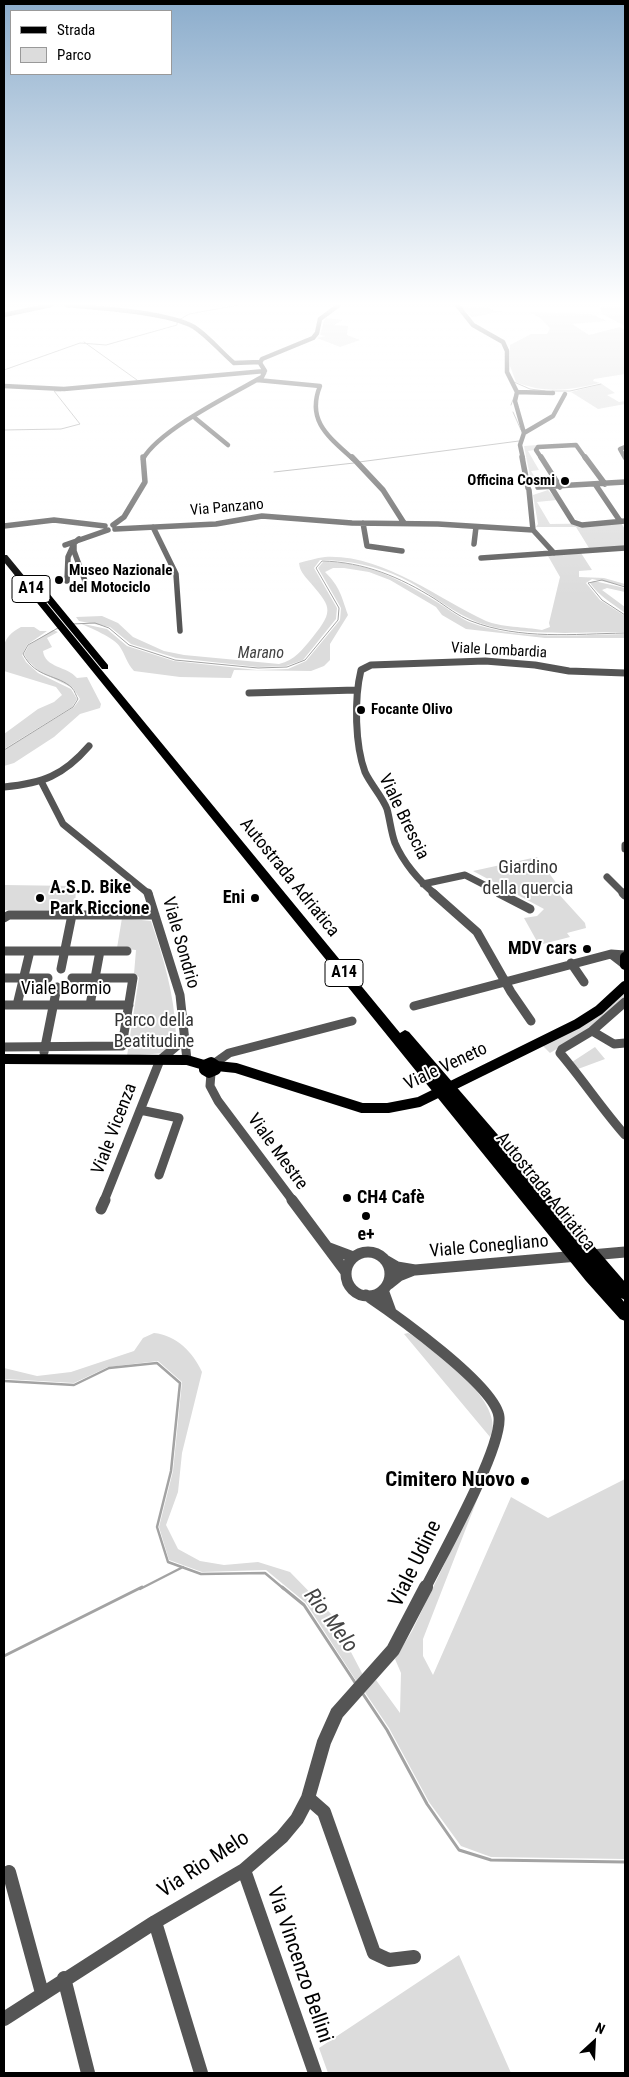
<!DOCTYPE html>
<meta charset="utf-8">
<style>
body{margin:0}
#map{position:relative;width:629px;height:2077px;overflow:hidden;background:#fff;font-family:"Roboto Condensed",sans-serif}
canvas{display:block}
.frame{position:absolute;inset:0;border:5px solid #000;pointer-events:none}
.legend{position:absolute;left:10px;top:10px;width:162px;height:65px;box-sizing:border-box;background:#fff;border:1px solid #999;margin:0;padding:6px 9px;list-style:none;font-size:15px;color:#000}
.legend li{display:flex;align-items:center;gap:10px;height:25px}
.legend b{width:25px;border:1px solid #999}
.north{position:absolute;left:569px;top:2017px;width:50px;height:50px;-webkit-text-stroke:4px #fff;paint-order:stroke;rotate:25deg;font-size:14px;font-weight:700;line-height:20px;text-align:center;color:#000}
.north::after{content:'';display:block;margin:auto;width:18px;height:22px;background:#000;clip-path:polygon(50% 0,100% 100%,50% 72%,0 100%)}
</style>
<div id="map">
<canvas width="629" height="2077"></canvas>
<div class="frame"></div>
<ul class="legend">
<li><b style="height:6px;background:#000"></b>Strada</li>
<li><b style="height:14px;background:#dcdcdc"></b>Parco</li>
</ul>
<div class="north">N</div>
</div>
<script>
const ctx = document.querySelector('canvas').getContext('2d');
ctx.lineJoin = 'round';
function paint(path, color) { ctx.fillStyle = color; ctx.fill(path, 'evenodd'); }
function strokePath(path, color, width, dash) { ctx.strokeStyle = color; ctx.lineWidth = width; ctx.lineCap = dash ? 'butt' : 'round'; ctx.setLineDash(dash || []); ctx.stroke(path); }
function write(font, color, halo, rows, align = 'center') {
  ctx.font = font + ' "Roboto Condensed",sans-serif'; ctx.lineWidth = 4; ctx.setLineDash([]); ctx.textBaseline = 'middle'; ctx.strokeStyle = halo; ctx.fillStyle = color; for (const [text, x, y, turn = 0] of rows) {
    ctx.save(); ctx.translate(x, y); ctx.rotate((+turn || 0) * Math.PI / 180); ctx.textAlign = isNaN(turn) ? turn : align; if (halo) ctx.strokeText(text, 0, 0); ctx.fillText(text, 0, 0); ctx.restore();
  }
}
const green = new Path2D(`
 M458 305H485L494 311H505L472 317Z
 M600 305H625V326L602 314Z
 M528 312 591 314 607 321 572 324 589 335 620 327 625 330V374L594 379 593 381 600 383C570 390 545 394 516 382L510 366V345L531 334H547L550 328 539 317Z
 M325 318 343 320 334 325 348 326 347 335 360 340 340 347 317 338 325 336 320 335Z
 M602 384 615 393 607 395 619 402 625 401V404L598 409 571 392Z
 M579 442 541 445 535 447 534 450 528 451 539 470 531 471 540 486 531 481 524 446Z
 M548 490 557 500 537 502 550 524 621 523 625 529V547L589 548 576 527H536L538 524 533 495Z
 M581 553 592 570 579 571V577L604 578 625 584V586L592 579 586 583 600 600 625 616 624 632C581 632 509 638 470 619 446 608 425 589 402 578 377 566 348 560 320 560L314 568 337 608 336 619 303 660 286 666 258 667 176 658 131 644 110 627 79 621 76 617 102 616 118 623 133 637 164 651 184 655 279 664C295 660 302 650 312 638 336 609 330 606 308 580 303 574 300 571 299 563 307 561 316 558 325 557 383 554 436 598 486 621 500 627 526 627 542 630L550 627 549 623 560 577 548 556Z
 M323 562C366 561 401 580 437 602 447 608 458 617 469 622 518 641 575 635 625 634V638H545L466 629 442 615 436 607 390 580 369 572 344 568H333L325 572C340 587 341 595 348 615L330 644V660L324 666 311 671 234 670 231 678 180 677 134 671C126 662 126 656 120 647 115 638 89 627 79 623L107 629 127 646 174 661 257 670 288 669 306 661 340 620 341 608 318 568Z
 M594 581 625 588V592L607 588 602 590 625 607V613C612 603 600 597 590 583Z
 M21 627H34L40 631H47L27 645 22 655 26 662 38 673 71 689 77 699 72 707 4 749V734L38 709 54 702 62 695 56 687 4 671C2 650 1 637 21 627Z
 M53 630 58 632 47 638 52 647 43 651C45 668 67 666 77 678L87 677 101 704 100 708 80 714 54 737 14 763 4 766V750L74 707 80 699 73 688 40 672 28 661 24 654 29 645Z
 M537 857 560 888 555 890 585 923 586 928 567 933 570 937 539 945 524 918 537 916 544 909 473 871Z
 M4 885 76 886 75 910H4Z
 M122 918 151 921C164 960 174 993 176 1034L179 1036V1042L165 1053 127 1056 139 977 134 974 136 950 117 948Z
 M625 991V997C604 1021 577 1037 550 1053L543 1046Z
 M595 1047 605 1059 578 1069 572 1062Z
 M154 1333C176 1335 193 1352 202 1372L182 1453 178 1492 166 1525 178 1549 200 1561 224 1565 258 1562 290 1572 331 1614 363 1675 357 1682 306 1603 266 1570 202 1572 169 1560 159 1527 173 1471 182 1382 158 1361 108 1367 74 1383 4 1379V1368L37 1376 71 1372 134 1351 143 1338Z
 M408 1333C434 1346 508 1405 490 1437L404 1334Z
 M625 1479V1859L491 1857 461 1846 429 1802 389 1728 364 1691 376 1680 400 1713 401 1673 395 1659 412 1631 484 1482 423 1639V1656L433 1675 511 1497 548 1518Z
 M459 1955 511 2073H328L319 2048Z`);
const streamFar2 = new Path2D(`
 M179 320 189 314 239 305
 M84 342 137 380
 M4 370 80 343 106 345 177 325V322
 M514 382 530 389 545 391
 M552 391H570L601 384
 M511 405 514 397
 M513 412 521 430
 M4 430 61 429 80 424 54 391H61
 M359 462 519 441
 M274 472 354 463
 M625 587 602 580 588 583 602 600 625 615
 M72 624 95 623 109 628 129 645 175 660 258 668 287 667 305 660 338 620 339 608 316 568 322 561C364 562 400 577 435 599 447 607 458 616 471 621 520 640 574 634 625 633
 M4 750 73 707 78 699C76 696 75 691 72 688 58 674 36 679 23 654L28 645 58 628`);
const streamFar1 = new Path2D(`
 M4 1381 74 1385 109 1368 157 1363 180 1383 171 1471 157 1527 168 1562 201 1574 265 1573 284 1589
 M140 1589 183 1567`);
const stream = new Path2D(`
 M282 1587 304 1605 356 1684
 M4 1656 142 1587
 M363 1694 387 1730 427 1804 459 1850 491 1860 625 1862`);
const minorFar5 = new Path2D(`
 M66 305C98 308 167 312 194 327 208 336 221 352 234 363L260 362
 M457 305 473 325 503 342 507 351V372L517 392 515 401 524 433
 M4 315 51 305
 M257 380 320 386C306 421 329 437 353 459
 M4 386 64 389 265 371
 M517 392 553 393
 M195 418 228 445
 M625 447 620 449 625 458
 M143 459C159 430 232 394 262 377L265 371 260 363 262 359 313 338 317 333 320 319 339 305
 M523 459 520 445 524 433 553 416 565 394
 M542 459 536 450 538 447 576 445 586 459`);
const minorFar4 = new Path2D(`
 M352 457 383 490 404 523
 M522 457 528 488
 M541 457 560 487
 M585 457 605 484
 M595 484 620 521
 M538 487 625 482
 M551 487 573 522 582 525 625 521
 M529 490 533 530
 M363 523 367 546 402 551
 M113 525 124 517 145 482 143 457
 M4 526 54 520 105 526
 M153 527 176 574 180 631
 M115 529 216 524 262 516 352 523 438 524 533 530
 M533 530 554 553
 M79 539 74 543V551L85 581
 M474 544 476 527
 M65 545 108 530
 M481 558 625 548
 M67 581 68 557 74 544`);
const minorFar3 = new Path2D(`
 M249 693 356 690
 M42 783 63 824 149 894
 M4 787C43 783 63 776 89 746
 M625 845V849
 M607 877 624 894
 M423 884 465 875 502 894
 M435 894C419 881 403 862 395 843 391 832 390 820 387 809 382 796 371 785 365 772 355 745 354 699 361 670L371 665 485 661 535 665 569 671 625 673`);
const minorFar2 = new Path2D(`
 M148 893 180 995 187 1060
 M433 893 477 932 511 992 531 1021
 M499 893 530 909
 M623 893 625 895
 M4 918 9 915H155
 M4 951H127
 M571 963 584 982
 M624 964 611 954 625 955
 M61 969 72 915
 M4 978H48
 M625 1002 592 1031 562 1049 560 1053C583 1080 602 1109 625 1135
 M4 1005H129
 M17 1005 30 951
 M90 1005 100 951
 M414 1006 611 954
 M592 1031 614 1044 625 1043
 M4 1047 122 1046 133 978H72
 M44 1052 57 987
 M215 1063 229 1053 352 1021
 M211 1073 210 1086 218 1101 293 1201
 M140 1110 179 1118 159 1175
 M104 1201 160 1060 185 1039`);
const minorFar1 = new Path2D(`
 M292 1200 345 1271
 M101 1209 105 1200
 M329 1248 353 1257
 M346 1274a22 22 0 1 1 44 0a22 22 0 1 1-44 0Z
 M591 1255 625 1252
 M385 1260 397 1267 415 1270 578 1256
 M389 1284 399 1276 414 1270
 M383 1290 391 1312
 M366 1295C394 1314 496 1386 499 1417 502 1449 442 1555 425 1589`);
const minor = new Path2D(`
 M308 1798 324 1812 374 1953 389 1960 414 1957
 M244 1870 315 2073
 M9 1872 42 1993
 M155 1922 201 2073
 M64 1978 88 2073
 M4 2019 155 1922 244 1870 282 1837 297 1819 308 1798 324 1742 337 1713 393 1650 426 1587`);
const major = new Path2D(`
 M625 957V965
 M4 1059 187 1060 204 1065 211 1062 217 1066 236 1068 362 1108H388L419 1102 577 1024 599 1010 625 986
 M204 1065V1070L209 1073 216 1070 217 1066`);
const highway = new Path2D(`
 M4 555H7L400 1033 405 1030 409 1032 625 1282V1300L621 1298 625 1303V1321L620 1319 586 1281 4 562Z
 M37 586H43L108 665V669H102L37 590Z`);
const markers = [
 [565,481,5,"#000"],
 [59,580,5,"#000"],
 [361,710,5,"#000"],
 [40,898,5,"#000"],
 [255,898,5,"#000"],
 [587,949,5,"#000"],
 [347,1198,5,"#000"],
 [366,1216,5,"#000"],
 [525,1481,5,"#000"]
];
const farPoinames = [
 ["Officina Cosmi",555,481,"right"],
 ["Museo Nazionale",69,571],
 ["del Motociclo",69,588],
 ["Focante Olivo",371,710]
];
const farStreetnames = [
 ["Via Panzano",227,508,-5],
 ["Viale Lombardia",499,651,3]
];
const shields = [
 [31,589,38],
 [344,973,38]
];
const shieldNames = [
 ["A14",31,589],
 ["A14",344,973]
];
const farWaternames = [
 ["Marano",261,654]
];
const streetNames = [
 ["Viale Brescia",403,817,64],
 ["Autostrada Adriatica",289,878,51],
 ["Viale Sondrio",180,943,74],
 ["Viale Bormio",66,989],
 ["Viale Veneto",446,1067,-25],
 ["Viale Vicenza",115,1129,-69],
 ["Viale Mestre",277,1152,54],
 ["Autostrada Adriatica",545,1192,51],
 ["Viale Conegliano",489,1247,-5]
];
const parkNames = [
 ["Giardino",528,868],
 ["della quercia",528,889],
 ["Parco della",154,1021],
 ["Beatitudine",154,1042]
];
const poiNames = [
 ["A.S.D. Bike",50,888],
 ["Park Riccione",50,909],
 ["Eni",245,898,"right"],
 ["MDV cars",577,949,"right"],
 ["CH4 Cafè",357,1198],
 ["e+",366,1235,"center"]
];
const nearPoinames = [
 ["Cimitero Nuovo",515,1481]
];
const nearStreetnames = [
 ["Viale Udine",416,1564,-64],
 ["Via Rio Melo",204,1865,-33],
 ["Via Vincenzo Bellini",299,1965,71]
];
const nearWaternames = [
 ["Rio Melo",330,1621,53]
];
paint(green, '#dcdcdc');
strokePath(streamFar2, '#a3a3a3', 1);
strokePath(streamFar1, '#a3a3a3', 2.5);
strokePath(stream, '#a3a3a3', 3);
strokePath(minorFar5, '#555', 4.5);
strokePath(minorFar4, '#555', 5.5);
strokePath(minorFar3, '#555', 7);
strokePath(minorFar2, '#555', 9);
strokePath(minorFar1, '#555', 11);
strokePath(minor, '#555', 14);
strokePath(major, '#000', 10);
paint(highway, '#000');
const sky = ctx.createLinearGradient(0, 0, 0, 596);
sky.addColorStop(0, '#8cadcc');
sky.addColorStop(0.51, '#fff');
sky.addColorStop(1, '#ffffff00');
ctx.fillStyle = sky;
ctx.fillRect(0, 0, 629, 596);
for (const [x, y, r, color] of markers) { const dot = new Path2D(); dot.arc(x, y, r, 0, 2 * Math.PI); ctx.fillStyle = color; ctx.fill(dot); strokePath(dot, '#fff', 2); }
write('bold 15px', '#000', '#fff', farPoinames, 'left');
write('15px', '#000', '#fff', farStreetnames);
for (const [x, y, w] of shields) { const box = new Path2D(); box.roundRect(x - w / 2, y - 13.5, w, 27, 4); ctx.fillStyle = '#fff'; ctx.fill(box); strokePath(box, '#000', 1); }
write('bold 16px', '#000', null, shieldNames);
write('italic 16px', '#444', '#fff', farWaternames);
write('18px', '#000', '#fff', streetNames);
write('18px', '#333', '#fff', parkNames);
write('bold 18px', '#000', '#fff', poiNames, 'left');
write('bold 21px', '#000', '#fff', nearPoinames, 'right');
write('21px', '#000', '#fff', nearStreetnames);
write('italic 22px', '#444', '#fff', nearWaternames);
</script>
